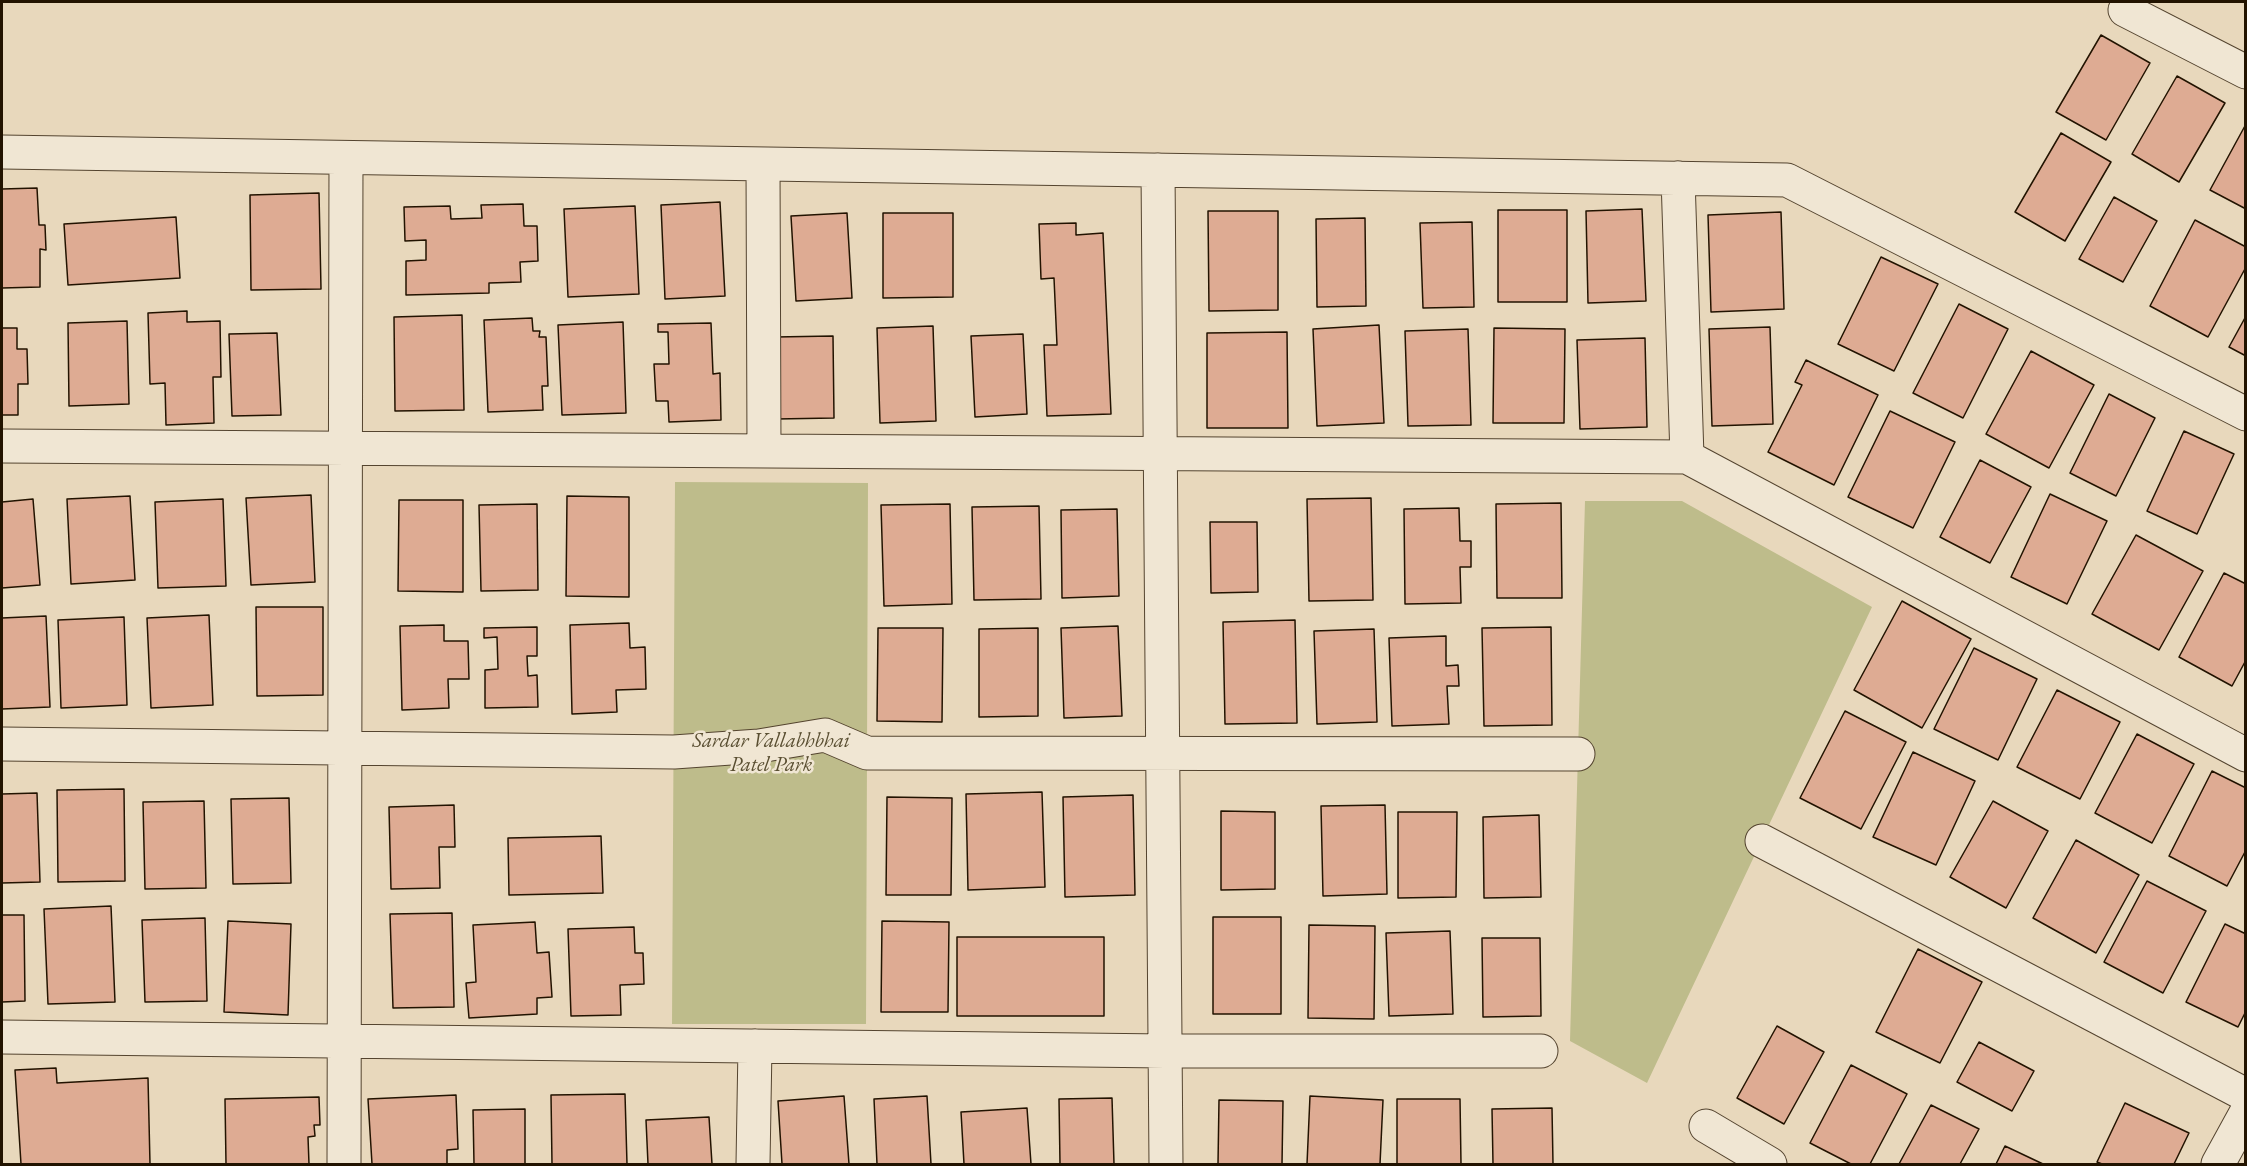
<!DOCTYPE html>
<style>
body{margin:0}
#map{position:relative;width:2247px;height:1166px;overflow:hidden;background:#e8d8bc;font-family:"EB Garamond",serif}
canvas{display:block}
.frame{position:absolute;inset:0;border:3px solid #221300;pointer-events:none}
</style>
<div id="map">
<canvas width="2247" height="1166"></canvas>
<div class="frame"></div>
</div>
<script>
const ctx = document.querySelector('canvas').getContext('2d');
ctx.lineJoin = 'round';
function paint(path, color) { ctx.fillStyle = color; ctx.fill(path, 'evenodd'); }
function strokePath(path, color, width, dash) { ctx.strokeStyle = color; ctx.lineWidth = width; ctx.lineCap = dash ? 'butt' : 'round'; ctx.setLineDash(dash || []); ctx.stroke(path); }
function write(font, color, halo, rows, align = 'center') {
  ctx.font = font + ' "EB Garamond",serif'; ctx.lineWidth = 5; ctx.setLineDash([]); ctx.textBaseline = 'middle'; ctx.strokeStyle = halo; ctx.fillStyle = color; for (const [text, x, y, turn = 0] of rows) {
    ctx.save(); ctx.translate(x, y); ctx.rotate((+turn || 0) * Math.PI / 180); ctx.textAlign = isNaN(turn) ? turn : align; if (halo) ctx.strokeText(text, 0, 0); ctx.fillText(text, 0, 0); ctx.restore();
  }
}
const green = new Path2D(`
 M675 482 868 483 866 1024H672Z
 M1585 501H1682L1872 607 1647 1083 1570 1041Z`);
const building = new Path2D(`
 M2101 35 2150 63 2106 140 2056 112Z
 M2177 76 2225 103 2179 182 2132 154Z
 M2246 124V209L2210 190Z
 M2061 133 2111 162 2065 241 2015 212Z
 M37 188 39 225H45L46 250 40 249V287L2 288V189Z
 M319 193 321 289 251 290 250 195Z
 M2114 197 2157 221 2123 282 2079 259Z
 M720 202 725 296 665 299 661 205Z
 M523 204 524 226H537L538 261 520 262 521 282 489 283V293L406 295V261L426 260V240L405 241 404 207 450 206 451 219 482 218 481 205Z
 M635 206 639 294 568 297 564 209Z
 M1642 209 1646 301 1588 303 1586 211Z
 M1498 210H1567V302H1498Z
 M1208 211H1278V310L1209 311Z
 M1781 212 1784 309 1711 312 1708 215Z
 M847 213 852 298 796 301 791 216Z
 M883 213H953V297L883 298Z
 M176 217 180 278 68 285 64 224Z
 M1365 218 1366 306 1317 307 1316 219Z
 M2195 220 2246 247V267L2208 337 2150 306Z
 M1472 222 1474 307 1423 308 1420 223Z
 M1076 223V235L1103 233 1111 414 1047 416 1044 345H1057L1054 278 1041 279 1039 224Z
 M1881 257 1938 284 1894 371 1838 344Z
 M1959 304 2008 329 1963 418 1913 393Z
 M187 311V322L220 321 221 377H213L214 423 166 425 165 383 150 384 148 313Z
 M462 315 464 410 395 411 394 317Z
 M2246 316V356L2229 347Z
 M532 318 533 331H540L539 337H546L548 386H542L543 410 488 412 484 320Z
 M127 321 129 404 69 406 68 323Z
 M623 322 626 413 562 415 558 325Z
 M711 323 713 374 720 373 721 420 669 422 668 401H656L654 364H669L668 332H658V324Z
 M1379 325 1384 423 1317 426 1313 329Z
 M933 326 936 421 880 423 877 328Z
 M1770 327 1773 424 1712 426 1709 329Z
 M2 328H17V349H27L28 384H18V415H2Z
 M1494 328 1565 329 1564 423H1493Z
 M1468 329 1471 425 1408 426 1405 331Z
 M1287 332 1288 428H1207V333Z
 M277 333 281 415 232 416 229 334Z
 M1023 334 1027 414 975 417 971 336Z
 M833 336 834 418 776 419 775 337Z
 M1645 338 1647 427 1580 429 1577 340Z
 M2031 351 2094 385 2049 468 1986 434Z
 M1806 360 1878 395 1834 485 1768 452 1802 385 1795 382Z
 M2109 394 2155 418 2116 496 2070 473Z
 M1890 411 1955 442 1913 528 1848 497Z
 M2184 431 2234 454 2197 534 2147 511Z
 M1980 460 2031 487 1990 563 1940 537Z
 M2050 494 2107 521 2067 604 2011 577Z
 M311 495 315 582 251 585 246 498Z
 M130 496 135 580 71 584 67 499Z
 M567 496 629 497V597L566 596Z
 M1371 498 1373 600 1309 601 1307 499Z
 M33 499 40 585 2 588V502Z
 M223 499 226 586 158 588 155 502Z
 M399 500H463V592L398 591Z
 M1561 503 1562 598H1497L1496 504Z
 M537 504 538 590 481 591 479 505Z
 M950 504 952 604 884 606 881 505Z
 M1039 506 1041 599 974 600 972 507Z
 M1459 508 1460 541H1471V567H1460L1461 603 1405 604 1404 509Z
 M1117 509 1119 596 1062 598 1061 510Z
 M1210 522H1257L1258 592 1211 593Z
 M2136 535 2203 571 2159 650 2092 614Z
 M2224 573 2246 584V660L2232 686 2179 657Z
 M1902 601 1971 639 1922 728 1854 690Z
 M256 607H323V695L257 696Z
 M209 615 213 705 151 708 147 618Z
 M46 616 50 707 2 709V618Z
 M124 617 127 705 61 708 58 620Z
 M1295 620 1297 723 1225 724 1223 622Z
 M629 623 630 648 645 647 646 689 616 690 617 712 572 714 570 625Z
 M444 625V641H468L469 679H448L449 708 402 710 400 626Z
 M1118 626 1122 716 1064 718 1061 628Z
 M537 627V656H527L528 676 537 675 538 707 485 708V670L498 669 497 637 484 638V628Z
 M1551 627 1552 725 1484 726 1482 628Z
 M878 628H943L942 722 877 721Z
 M1038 628V716L979 717V629Z
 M1374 629 1377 722 1317 724 1314 631Z
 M1446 636V666L1458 665 1459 686H1447L1449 724 1392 726 1389 638Z
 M1974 648 2037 679 1998 760 1934 729Z
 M2057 690 2120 722 2080 799 2017 767Z
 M1845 711 1906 742 1861 829 1800 798Z
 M2137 734 2194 764 2152 843 2095 813Z
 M1913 752 1975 781 1936 865 1873 837Z
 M2212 771 2246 788V850L2227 886 2169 856Z
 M124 789 125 881 58 882 57 790Z
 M1042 792 1045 887 968 890 966 794Z
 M37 793 40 882 2 883V794Z
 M1133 795 1135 895 1065 897 1063 797Z
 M887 797 952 798 951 895H886Z
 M289 798 291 883 233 884 231 799Z
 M204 801 206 888 145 889 143 802Z
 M1993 801 2048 831 2006 908 1950 877Z
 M454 805 455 847H439L440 888 391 889 389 807Z
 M1385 805 1387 894 1323 896 1321 806Z
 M1221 811 1275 812V889L1221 890Z
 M1398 812H1457L1456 897 1398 898Z
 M1539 815 1541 897 1484 898 1483 817Z
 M601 836 603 893 509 895 508 838Z
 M2076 840 2139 875 2096 953 2033 918Z
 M2147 881 2206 911 2163 993 2104 962Z
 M111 906 115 1002 48 1004 44 909Z
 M452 913 454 1007 393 1008 390 914Z
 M2 915H24L25 1001 2 1002Z
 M1213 917H1281V1014H1213Z
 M205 918 207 1001 145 1002 142 920Z
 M228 921 291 924 288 1015 224 1012Z
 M882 921 949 922 948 1012H881Z
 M535 922 537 953 549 952 552 997 537 998V1014L469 1018 466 983 476 982 473 925Z
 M2225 924 2246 934V1011L2238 1027 2186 1002Z
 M1309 925 1375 926 1374 1019 1308 1018Z
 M634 927 635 953H643L644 984 620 985 621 1015 571 1016 568 929Z
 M1450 931 1453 1014 1389 1016 1386 933Z
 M957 937H1104V1016H957Z
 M1482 938H1540L1541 1016 1483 1017Z
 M1918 949 1982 982 1940 1063 1876 1032Z
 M1777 1026 1824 1052 1784 1124 1737 1098Z
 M1979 1042 2034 1071 2012 1111 1957 1082Z
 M1851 1065 1907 1094 1870 1164H1851L1810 1143Z
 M56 1068 57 1083 148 1078 150 1164H21L15 1070Z
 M625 1094 627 1164H552L551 1095Z
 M456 1095 458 1149 447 1150V1164H372L368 1099Z
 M844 1096 849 1164H782L778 1101Z
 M927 1096 931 1164H877L874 1099Z
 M1310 1096 1383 1100 1380 1164H1307Z
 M319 1097 320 1125H314L315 1136 308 1137 309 1164H226L225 1099Z
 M1112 1098 1114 1164H1060L1059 1099Z
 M1397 1099H1460L1461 1164H1397Z
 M1219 1100 1283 1101 1282 1164H1218Z
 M2125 1103 2189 1133 2174 1164H2102L2097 1162Z
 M1931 1105 1979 1129 1960 1164H1899Z
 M1027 1108 1031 1164H964L961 1112Z
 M1552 1108 1553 1164H1493L1492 1109Z
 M525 1109V1164H474L473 1110Z
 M709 1117 712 1164H648L646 1120Z
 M2005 1146 2043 1164H1996Z`);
const minor = new Path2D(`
 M2125 10 2246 72
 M2 152 1787 180 2246 414
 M763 164 764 451
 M1158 170 1166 1164
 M1678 178 1687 457
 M2 446 1687 457 2246 755
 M2 744 674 752 759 746 825 735 867 753 1578 754
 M1762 841 2246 1095
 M2 1037 1165 1051H1541
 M1706 1126 1770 1164
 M344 1164 346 158
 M753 1164 755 1046
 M2218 1164 2246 1113`);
const parkNames = [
 ["Sardar Vallabhbhai",771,741],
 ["Patel Park",771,765]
];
paint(green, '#bebc8b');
paint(building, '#deab93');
strokePath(building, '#221300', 1.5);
strokePath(minor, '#54442f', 35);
strokePath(minor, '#f0e6d3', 33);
write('italic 21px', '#594e31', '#f0e6d3', parkNames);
</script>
